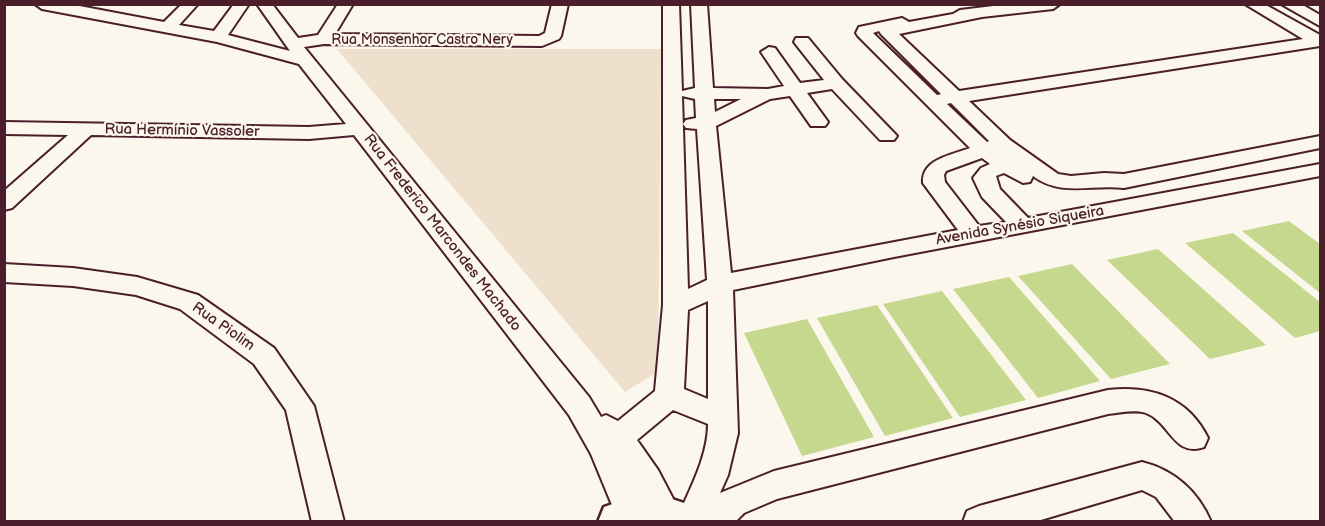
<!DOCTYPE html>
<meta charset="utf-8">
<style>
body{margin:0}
#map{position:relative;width:1325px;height:526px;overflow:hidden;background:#fbf7ec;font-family:"Balsamiq Sans",sans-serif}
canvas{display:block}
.frame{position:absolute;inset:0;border:6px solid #4a1f2b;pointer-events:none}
</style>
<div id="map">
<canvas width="1325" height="526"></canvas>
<div class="frame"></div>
</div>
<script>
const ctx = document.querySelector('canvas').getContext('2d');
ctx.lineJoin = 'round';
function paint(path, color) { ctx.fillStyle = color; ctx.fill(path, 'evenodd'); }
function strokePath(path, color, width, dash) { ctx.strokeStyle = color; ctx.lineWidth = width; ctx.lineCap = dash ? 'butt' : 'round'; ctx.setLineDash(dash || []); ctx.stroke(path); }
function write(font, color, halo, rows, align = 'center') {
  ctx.font = font + ' "Balsamiq Sans",sans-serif'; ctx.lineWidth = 4.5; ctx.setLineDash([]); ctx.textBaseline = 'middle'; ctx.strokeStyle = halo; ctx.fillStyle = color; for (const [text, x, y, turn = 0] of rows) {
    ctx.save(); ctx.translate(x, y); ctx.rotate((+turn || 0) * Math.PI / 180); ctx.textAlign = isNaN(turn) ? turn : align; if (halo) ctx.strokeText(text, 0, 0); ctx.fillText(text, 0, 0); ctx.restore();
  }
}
const built = new Path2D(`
 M337 49H661L658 372 625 392Z`);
const green = new Path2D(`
 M1289 221 1320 244V293L1242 231Z
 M1233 233 1320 302V331L1295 338 1185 243Z
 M1158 249 1266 345 1210 359 1107 260Z
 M1072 264 1170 364 1111 379 1018 276Z
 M1009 277 1100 381 1038 398 953 289Z
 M942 291 1026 400 960 417 883 304Z
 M877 305 953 418 885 436 817 318Z
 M807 319 874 437 802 456 744 333Z`);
const street = new Path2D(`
 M35 4H69L164 22 182 4H198L179 25 214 31 234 4H249L228 35 290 51 257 4H272L298 38 318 35 338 4H353L335 34 539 36 545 33 552 4H568L561 36 559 39 542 46 324 44 304 47 589 397 601 417 606 415 618 421 655 391 663 305V4H679L682 91 695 88 691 4H707L713 88 768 89 784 86 761 52 769 47 775 48 800 83 824 80 794 42 796 38H808L842 79 897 136 894 140H880L832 89 807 93 828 122 825 126H811L790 96 770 99 716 126 731 273 958 230 923 183C921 159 952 155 970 148L858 36 856 33 859 27 902 18 909 22 953 14 960 10 1010 4H1060L1053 9 982 17 899 34 959 91 1303 39 1245 4H1264L1320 35V46L969 101 1010 140 1058 174 1071 176 1104 173 1124 174 1320 136V148L1124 188C1091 184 1061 197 1033 176L1030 182 1023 183 1004 173 996 176 1000 189 1028 218 1320 164V176L894 257 733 290 738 433 728 475 720 493 774 471 1108 390C1150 385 1188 397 1208 438L1204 447C1174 458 1170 422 1146 413 1135 409 1120 413 1108 414L777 499 744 513 735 522H651L649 517 647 522H619L591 454 569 415 354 135 309 139 91 135 12 208 4 210V191L68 135 4 134V122L309 127 346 124 299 64 217 42 42 9ZM879 31 881 34 941 94 937 95 873 33ZM682 96 695 99 696 118 686 120 683 124 686 128 697 129 707 280 688 289ZM714 99H741L715 112ZM951 103 989 141 987 142 947 104ZM982 158 990 164 981 168 973 178 982 197 1006 222 979 226 945 182 944 175 946 171ZM708 301V399L684 389 688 310ZM673 410 708 424C708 454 692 485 680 512L658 470 637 440Z
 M1281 4H1301L1320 15V26Z
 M4 264 73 268 137 277 198 295 274 348 314 406 344 522H312L286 410 254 364 180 309 136 295 73 286 4 282Z
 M1142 462C1174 470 1198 491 1211 522H1175L1156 497 1142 490 1034 522H963L967 511 979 506Z`);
const secondary = new Path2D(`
 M657 494 696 507 702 522H598L604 507 635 496Z`);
const farStreetnames = [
 ["Rua Monsenhor Castro Nery",422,40]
];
const streetNames = [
 ["Rua Hermínio Vassoler",182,131,1],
 ["Avenida Synésio Siqueira",1020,226,-10],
 ["Rua Frederico Marcondes Machado",442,233,52],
 ["Rua Piolim",223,327,35]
];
paint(built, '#eee0cc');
paint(green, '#c5d88d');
strokePath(street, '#4a1f2b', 4);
strokePath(secondary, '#4a1f2b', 5);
paint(street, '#fbf7ec');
paint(secondary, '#fbf7ec');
write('14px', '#4a1f2b', '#fbf7ec', farStreetnames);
write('15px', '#4a1f2b', '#fbf7ec', streetNames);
</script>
